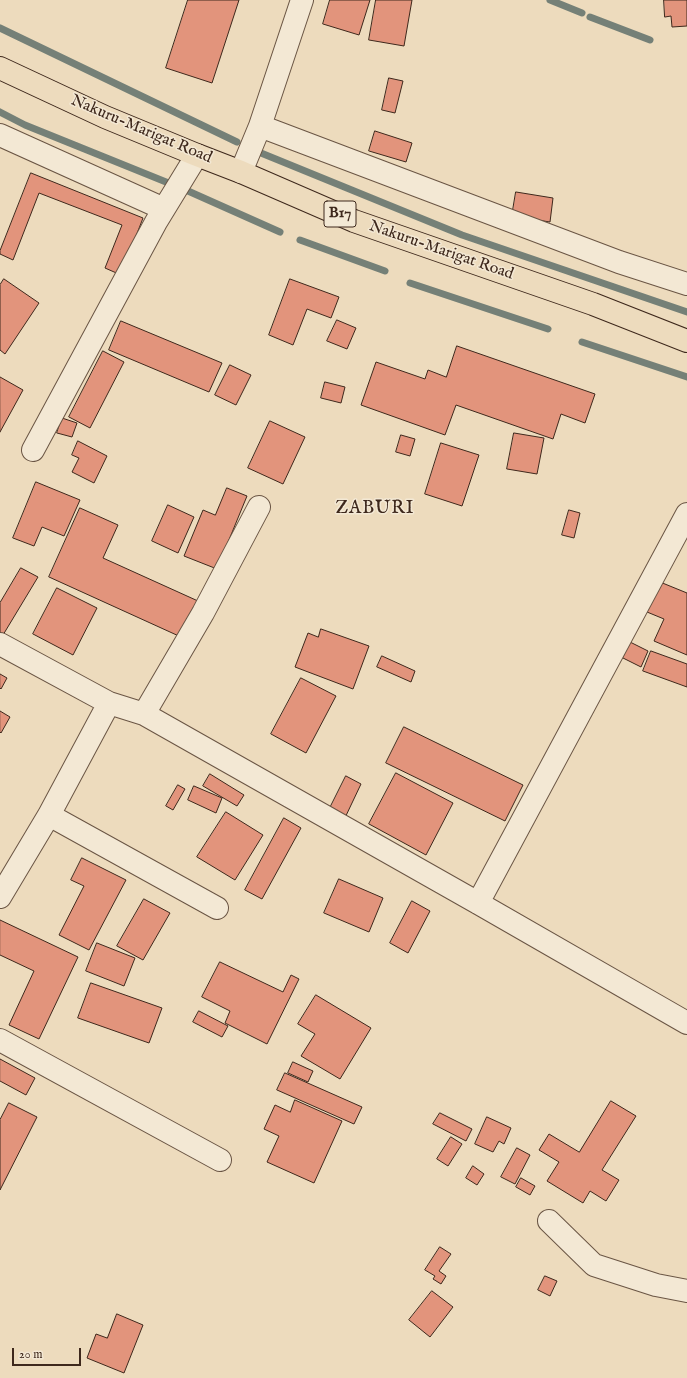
<!DOCTYPE html>
<style>
body{margin:0}
#map{position:relative;width:687px;height:1378px;overflow:hidden;background:#eddbbd;font-family:"IM FELL English",serif}
canvas{display:block}
.scale{position:absolute;left:12px;top:1348px;width:69px;height:18px;box-sizing:border-box;border:2px solid #3e281c;border-top:0;padding-left:5px;font-size:12px;line-height:14px;white-space:nowrap;color:#3e281c;-webkit-text-stroke:3px #f3e8d4;paint-order:stroke}
</style>
<div id="map">
<canvas width="687" height="1378"></canvas>
<div class="scale">20 m</div>
</div>
<script>
const ctx = document.querySelector('canvas').getContext('2d');
ctx.lineJoin = 'round';
function strokePath(path, color, width, dash) { ctx.strokeStyle = color; ctx.lineWidth = width; ctx.lineCap = dash ? 'butt' : 'round'; ctx.setLineDash(dash || []); ctx.stroke(path); }
function paint(path, color) { ctx.fillStyle = color; ctx.fill(path, 'evenodd'); }
function write(font, color, halo, rows, align = 'center') {
  ctx.font = font + ' "IM FELL English",serif'; ctx.lineWidth = 3; ctx.setLineDash([]); ctx.textBaseline = 'middle'; ctx.strokeStyle = halo; ctx.fillStyle = color; for (const [text, x, y, turn = 0] of rows) {
    ctx.save(); ctx.translate(x, y); ctx.rotate((+turn || 0) * Math.PI / 180); ctx.textAlign = isNaN(turn) ? turn : align; if (halo) ctx.strokeText(text, 0, 0); ctx.fillText(text, 0, 0); ctx.restore();
  }
}
const stream = new Path2D(`
 M550 0 582 13
 M590 17 650 40
 M0 28 237 142
 M0 112 25 125 171 184
 M261 153 462 235 687 312
 M188 191 280 232
 M300 240 385 271
 M410 283 548 329
 M582 342 687 377`);
const building = new Path2D(`
 M188 0H239L212 83 166 68Z
 M330 0H370L359 35 323 24Z
 M376 0H412L404 46 369 40Z
 M664 0H687V26L672 27 671 16 665 17Z
 M389 78 403 81 395 113 382 110Z
 M375 131 412 143 406 162 369 151Z
 M31 173 143 218 121 275 105 268 122 225 39 193 13 260 0 254V251Z
 M516 192 553 198 550 222 512 216Z
 M4 279 39 303 5 354 0 350V285Z
 M290 279 339 297 331 318 307 309 293 345 269 335Z
 M337 320 356 328 347 349 327 341Z
 M121 321 222 363 209 392 109 350Z
 M457 346 595 394 585 423 561 414 553 439 456 405 445 435 361 405 376 362 425 379 428 370 446 377Z
 M103 351 124 362 90 428 69 417Z
 M230 365 251 375 236 405 215 395Z
 M0 377 23 390 0 432Z
 M325 382 345 387 341 403 321 398Z
 M62 418 77 423 72 437 57 433Z
 M270 421 305 437 283 484 248 468Z
 M514 433 544 438 537 474 507 469Z
 M401 435 415 439 410 456 396 452Z
 M78 441 107 456 94 483 72 472 79 458 72 455Z
 M441 443 479 455 462 506 425 494Z
 M36 482 80 500 64 536 42 527 34 546 13 538Z
 M227 488 247 496 217 569 184 556 203 510 215 515Z
 M168 505 194 517 178 553 152 541Z
 M80 508 118 525 103 558 198 601 181 637 49 577Z
 M569 510 580 513 574 538 562 535Z
 M21 568 38 577 3 635 0 633V603Z
 M660 582 687 593V655L654 641 664 619 647 612Z
 M57 588 97 608 73 655 33 634Z
 M321 629 369 646 353 689 295 667 308 633 318 637Z
 M630 642 648 651 641 667 623 658Z
 M651 651 687 664V687L643 671Z
 M382 656 415 671 411 682 377 667Z
 M0 674 7 678 1 689 0 688Z
 M301 678 336 696 306 753 271 734Z
 M0 711 10 717 1 733 0 732Z
 M404 727 523 785 505 821 386 763Z
 M396 773 453 803 426 855 369 824Z
 M210 774 244 795 237 806 203 786Z
 M346 776 361 784 343 822 327 814Z
 M178 785 185 789 173 810 166 806Z
 M194 786 222 798 216 813 188 800Z
 M226 812 263 835 235 880 197 857Z
 M284 818 301 828 262 899 245 890Z
 M82 858 126 880 89 950 59 935 84 886 71 880Z
 M339 879 383 898 369 932 324 913Z
 M144 899 170 913 143 960 117 946Z
 M412 901 430 911 408 953 390 943Z
 M0 920 78 957 39 1039 9 1025 34 971 0 955Z
 M97 943 135 958 124 986 86 971Z
 M220 962 283 992 291 975 299 979 267 1044 225 1023 230 1011 202 997Z
 M91 983 162 1008 149 1043 78 1018Z
 M316 995 371 1028 340 1079 301 1056 315 1034 298 1024Z
 M199 1011 228 1026 222 1037 193 1022Z
 M0 1059 35 1078 26 1095 0 1081Z
 M293 1062 313 1071 308 1082 288 1073Z
 M285 1073 362 1107 354 1124 277 1090Z
 M295 1100 342 1121 314 1183 267 1162 279 1136 264 1129 275 1105 290 1112Z
 M611 1101 636 1116 602 1170 619 1180 606 1201 590 1191 583 1203 547 1181 559 1162 539 1150 549 1134 579 1152Z
 M9 1103 37 1117 0 1190V1120Z
 M440 1113 472 1129 466 1141 433 1124Z
 M487 1117 511 1128 504 1144 499 1141 493 1152 475 1144Z
 M451 1137 462 1144 448 1166 437 1159Z
 M517 1148 530 1155 515 1184 501 1177Z
 M473 1166 484 1174 477 1185 466 1178Z
 M521 1178 535 1186 530 1195 516 1187Z
 M440 1247 451 1254 439 1271 446 1276 441 1284 433 1279 435 1276 425 1270Z
 M545 1276 557 1281 550 1296 538 1290Z
 M432 1291 453 1307 430 1337 409 1320Z
 M117 1314 143 1325 124 1373 87 1358 96 1334 107 1338Z`);
const minor = new Path2D(`
 M260 126 619 262 687 284
 M0 135 164 209
 M241 172 260 126 302 0
 M33 450 156 222 197 155
 M0 644 109 703 144 714 478 903 687 1023
 M144 714 203 613 259 507
 M49 815 217 908
 M0 897 49 815 109 703
 M478 903 687 514
 M0 1040 220 1160
 M549 1221 594 1265 656 1285 687 1291`);
const major = new Path2D(`
 M0 68 105 117 197 155 241 172 354 221 593 304 687 341`);
const shields = [
 [340,214,32]
];
const shieldNames = [
 ["B17",340,214]
];
const streetNames = [
 ["Nakuru-Marigat Road",141,130,23],
 ["Nakuru-Marigat Road",441,251,19]
];
const quarterNames = [
 ["ZABURI",375,509]
];
strokePath(stream, '#758077', 7);
paint(building, '#e2947c');
strokePath(building, '#3e281c', 1);
strokePath(minor, '#6a5544', 24);
strokePath(major, '#3e281c', 24);
strokePath(minor, '#f3e8d4', 22);
strokePath(major, '#eddbbd', 22);
for (const [x, y, w] of shields) { const box = new Path2D(); box.roundRect(x - w / 2, y - 13, w, 26, 3); ctx.fillStyle = '#f3e8d4'; ctx.fill(box); strokePath(box, '#3e281c', 1); }
write('bold 15px', '#3e281c', null, shieldNames);
write('16px', '#3e281c', '#f3e8d4', streetNames);
ctx.letterSpacing = '1px';
write('18px', '#3e281c', '#f3e8d4', quarterNames);
ctx.letterSpacing = '0px';
</script>
